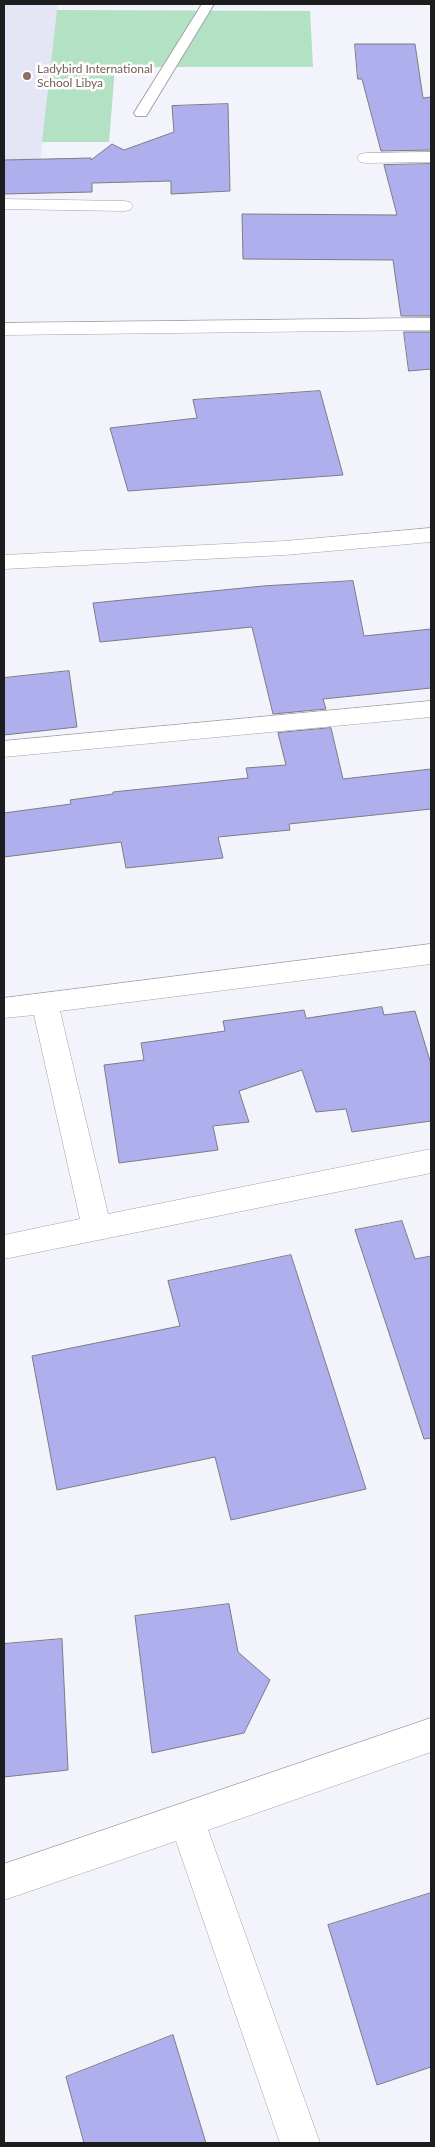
<!DOCTYPE html>
<style>
body{margin:0}
#map{position:relative;width:435px;height:2147px;overflow:hidden;background:#f3f3fb;font-family:Lato,sans-serif}
canvas{display:block}
.frame{position:absolute;inset:0;border:5px solid #1d1d20;pointer-events:none}
</style>
<div id="map">
<canvas width="435" height="2147"></canvas>
<div class="frame"></div>
</div>
<script>
const ctx = document.querySelector('canvas').getContext('2d');
ctx.lineJoin = 'round';
function paint(path, color) { ctx.fillStyle = color; ctx.fill(path, 'evenodd'); }
function strokePath(path, color, width, dash) { ctx.strokeStyle = color; ctx.lineWidth = width; ctx.lineCap = dash ? 'butt' : 'round'; ctx.setLineDash(dash || []); ctx.stroke(path); }
function write(font, color, halo, rows, align = 'center') {
  ctx.font = font + ' Lato,sans-serif'; ctx.lineWidth = 5; ctx.setLineDash([]); ctx.textBaseline = 'middle'; ctx.strokeStyle = halo; ctx.fillStyle = color; for (const [text, x, y, turn = 0] of rows) {
    ctx.save(); ctx.translate(x, y); ctx.rotate((+turn || 0) * Math.PI / 180); ctx.textAlign = isNaN(turn) ? turn : align; if (halo) ctx.strokeText(text, 0, 0); ctx.fillText(text, 0, 0); ctx.restore();
  }
}
const built = new Path2D(`
 M4 5H58L38 181H4Z`);
const green = new Path2D(`
 M57 10 310 11 313 67H115L109 142H42Z`);
const building = new Path2D(`
 M355 44H415L423 98 431 97V150L381 151 362 79H358Z
 M228 104 230 191 171 194V181L92 183V192L4 194V160L91 158V160L112 144 124 150 174 132 172 106Z
 M431 164V316H401L393 260 243 259 242 214 397 215 384 165Z
 M404 332H431V369L409 371Z
 M320 391 343 475 128 491 110 428 197 418 193 400Z
 M353 581 364 636 431 629V688L323 699 326 709 273 714 252 627 100 642 93 603 263 586Z
 M69 671 77 727 4 735V678Z
 M331 728 343 779 431 769V809L289 824 290 830 218 837 223 858 126 868 121 842 4 857V813L71 804 70 800 113 794V792L248 778 246 768 286 765 278 733Z
 M382 1007 384 1015 415 1011 431 1064V1121L352 1132 346 1109 316 1112 302 1070 239 1091 249 1122 213 1126 218 1150 119 1163 104 1065 144 1060 141 1043 225 1031 223 1021 304 1010 306 1018Z
 M402 1221 415 1259 431 1256V1438L424 1439 355 1230Z
 M291 1255 366 1489 231 1520 215 1457 57 1490 32 1356 180 1326 168 1281Z
 M229 1604 238 1652 270 1680 244 1733 152 1753 135 1616Z
 M62 1639 68 1770 4 1777V1644Z
 M431 1893V2067L377 2085 328 1925Z
 M173 2035 206 2143H84L66 2077Z`);
const service = new Path2D(`
 M202 4H214L146 116H136L134 113Z`);
const minor = new Path2D(`
 M431 152V162L366 163 360 162 357 158 360 154 366 153Z
 M4 199 124 201 130 202 133 206 130 210 124 211 4 209Z
 M431 318V330L4 335V323Z
 M431 528V542L285 555 4 569V555L285 541Z
 M431 701V717L4 757V741Z
 M431 944V964L60 1011 108 1214 431 1149V1173L4 1259V1235L80 1219 34 1015 4 1018V998Z
 M431 1718V1752L208 1830 320 2143H280L176 1841 4 1900V1864Z`);
const markers = [
 [27,76,5,"#8d6e63"]
];
const farEducationnames = [
 ["Ladybird International",37,69],
 ["School Libya",37,83]
];
paint(built, '#e5e6f5');
paint(green, '#b3e1c4');
paint(building, '#b0afed');
strokePath(building, '#7c7c83', 1);
strokePath(service, '#a2a2aa', 2);
strokePath(minor, '#a2a2aa', 1);
paint(service, '#fff');
paint(minor, '#fff');
for (const [x, y, r, color] of markers) { const dot = new Path2D(); dot.arc(x, y, r, 0, 2 * Math.PI); ctx.fillStyle = color; ctx.fill(dot); strokePath(dot, '#fff', 2); }
write('12px', '#785e54', '#fff', farEducationnames, 'left');
</script>
